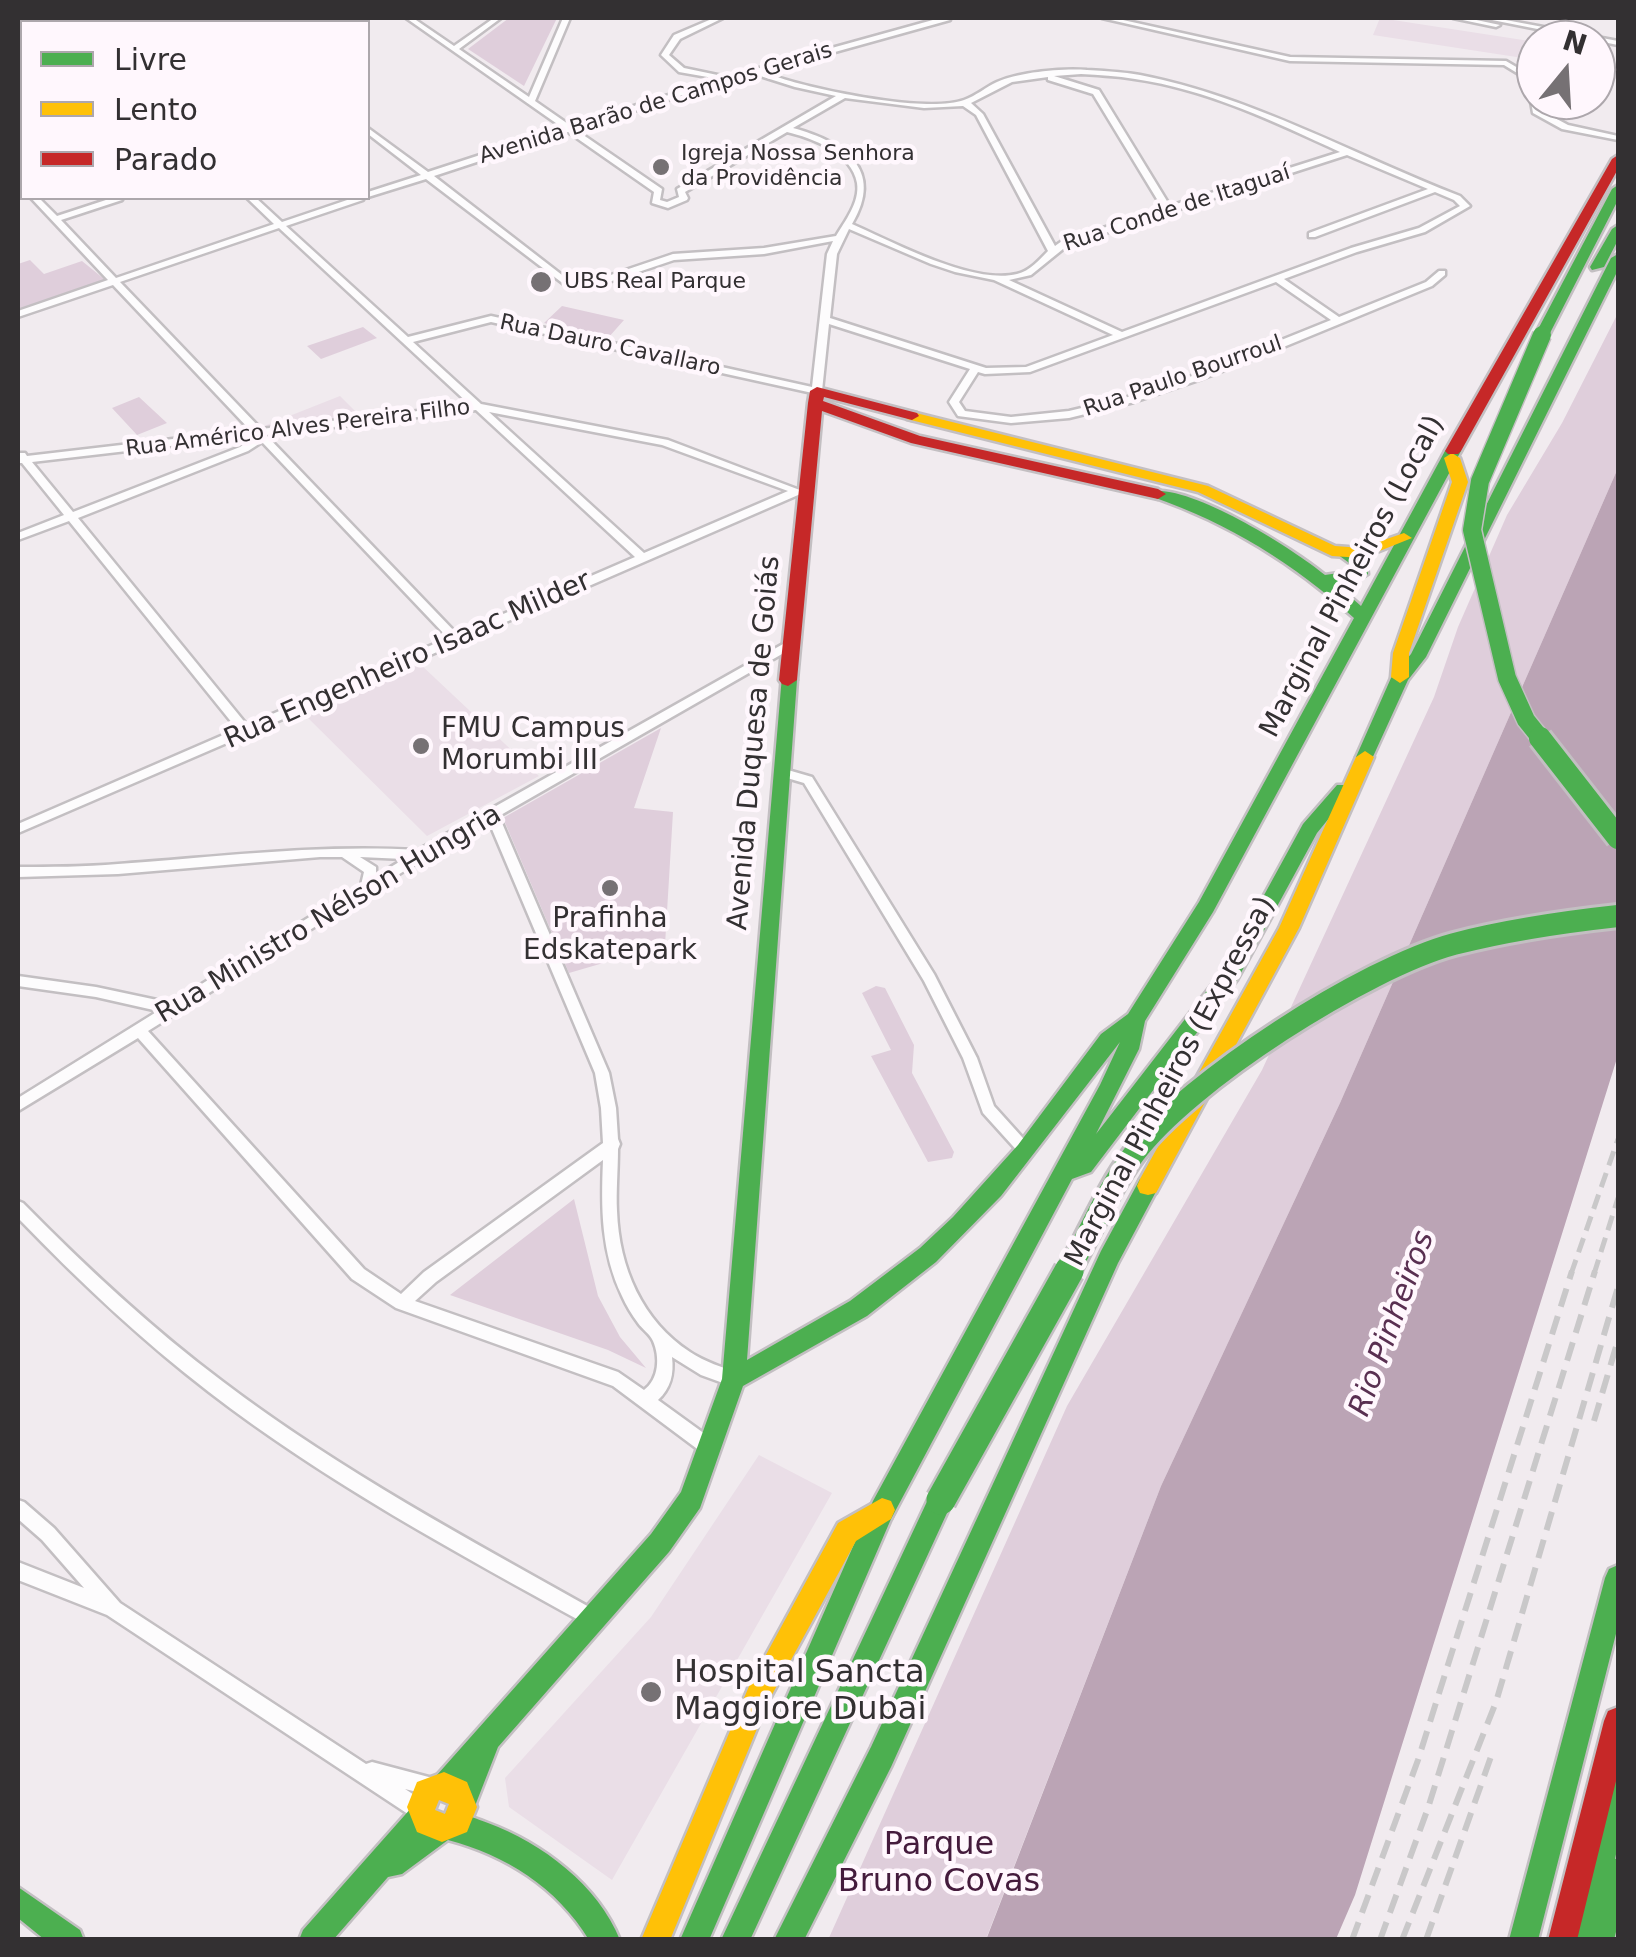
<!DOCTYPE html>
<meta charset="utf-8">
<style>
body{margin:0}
#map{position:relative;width:1636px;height:1957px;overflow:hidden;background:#f1ebef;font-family:"DejaVu Sans",sans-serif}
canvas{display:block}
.frame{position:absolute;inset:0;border:20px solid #333032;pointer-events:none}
.legend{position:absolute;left:20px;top:20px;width:350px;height:180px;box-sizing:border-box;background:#fff7fd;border:2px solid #ada7ac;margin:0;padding:12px 18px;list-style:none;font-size:30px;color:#333032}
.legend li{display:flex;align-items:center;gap:20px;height:50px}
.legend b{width:50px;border:2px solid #ada7ac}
.north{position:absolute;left:1516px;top:20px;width:100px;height:100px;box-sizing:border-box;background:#fff7fd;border:2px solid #ada7ac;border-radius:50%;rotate:18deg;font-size:28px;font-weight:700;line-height:40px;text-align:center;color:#333032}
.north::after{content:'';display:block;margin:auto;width:35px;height:45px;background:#767174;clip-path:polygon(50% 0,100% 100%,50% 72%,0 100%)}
</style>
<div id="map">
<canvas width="1636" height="1957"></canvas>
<div class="frame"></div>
<ul class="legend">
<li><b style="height:12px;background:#4caf50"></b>Livre</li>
<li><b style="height:12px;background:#ffc107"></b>Lento</li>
<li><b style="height:12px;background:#c62828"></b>Parado</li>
</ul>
<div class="north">N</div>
</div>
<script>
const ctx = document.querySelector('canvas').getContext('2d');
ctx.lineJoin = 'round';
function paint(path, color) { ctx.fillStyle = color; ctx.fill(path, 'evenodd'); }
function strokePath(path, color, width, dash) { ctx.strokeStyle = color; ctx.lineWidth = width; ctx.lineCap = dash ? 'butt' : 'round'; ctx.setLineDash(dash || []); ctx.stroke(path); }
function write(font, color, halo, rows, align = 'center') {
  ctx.font = font + ' "DejaVu Sans",sans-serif'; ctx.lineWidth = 9; ctx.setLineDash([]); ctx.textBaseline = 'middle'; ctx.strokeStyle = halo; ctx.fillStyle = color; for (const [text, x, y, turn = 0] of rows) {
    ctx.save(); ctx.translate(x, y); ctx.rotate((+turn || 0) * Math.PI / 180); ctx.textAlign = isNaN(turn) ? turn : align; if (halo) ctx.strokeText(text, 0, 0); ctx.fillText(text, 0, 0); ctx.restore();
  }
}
const built = new Path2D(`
 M1380 18 1536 42V60L1373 35Z
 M340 396 359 415 259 428Z
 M419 663 539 776 427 836 305 715Z
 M759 1455 832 1493 612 1880 509 1807 505 1778 651 1617Z`);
const green = new Path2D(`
 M509 18H557L524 86 468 49Z
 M30 260 44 274 82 261 109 283 18 314V264Z
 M562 306 624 320 608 338 544 323Z
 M1618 313V468L1340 1103 1161 1486 986 1939 828 1940 1067 1406 1262 1070 1434 697 1458 627 1507 515 1562 423Z
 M363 327 377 338 321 359 307 346Z
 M139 397 167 423 137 435 112 408Z
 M661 728 634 808 673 812 665 945 569 973 503 818Z
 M876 986 885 988 914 1045 912 1073 954 1152 952 1158 928 1162 871 1056 891 1050 862 993Z
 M574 1199 598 1296 620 1337 646 1368 608 1350 450 1295Z`);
const water = new Path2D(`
 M1618 468V1055L1355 1895 1336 1939 986 1940 1161 1486 1340 1103Z`);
const street = new Path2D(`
 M40 18H52L38 22H26Z
 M140 18H150L139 22 132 21Z
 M164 18H175L161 22H150Z
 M184 18H193L199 22H190Z
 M328 18H337L330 22H322Z
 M406 18H413L454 46 494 18H501L459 49 529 97 563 18H570L535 101 571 126 719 79 679 72 661 55 674 35 714 18H723L680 39 669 55 684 68 727 77 940 18H950V20L763 72C802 88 925 114 964 100 976 96 986 87 997 82 1019 72 1063 68 1087 70 1105 71 1123 72 1140 75 1253 97 1354 155 1460 196L1470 206 1425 232 1357 252 1284 279 1339 317 1426 282 1439 271H1445V275L1432 286 1264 355 1199 380 1134 402 1069 418 1011 423 958 416 949 402 970 369 829 324 822 391 817 394 491 322 413 342 481 404 668 440 805 492 253 732 251 736H243L18 833V824L237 729 69 521 18 540V533L64 515 22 463H18V453H25L27 456 250 430 113 285 18 317V311L108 280 31 198H39L57 216 112 198H123L122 200 61 220 116 278 274 224 247 198H256L282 222 353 198H364L363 200 286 226 408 337 491 316 812 387 827 254 833 241 764 254 674 260 594 287 569 288 426 179 368 197V192L421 175 368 134V128L428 172 563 128ZM754 74 795 87 836 96 677 189 679 197 667 202 660 200 662 189 576 130 701 89ZM1081 74C1099 75 1117 76 1135 79 1206 89 1275 122 1340 152L1170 206 1099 90 1054 76ZM1048 77V80L1093 94 1163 209 1062 241 1055 246 983 114 971 103 1012 82ZM845 98 924 108 963 106 976 115 1048 251C1039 260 1030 271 1017 274 973 285 893 242 852 224 885 169 844 142 793 128ZM568 132 654 192 652 203 668 208 687 200 688 198 685 192 787 132C812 138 852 153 857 183 860 202 845 221 836 236L764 248 673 254 590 282H571L434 176ZM1347 155 1428 189 1309 233V237H1315L1435 192 1454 200 1460 206 1419 228 1351 248 1122 332 1009 280 1031 275 1068 245ZM279 228 470 405 261 429 120 282ZM849 229 931 264 955 272 994 280 1113 335 1026 367 986 368 830 318 837 254ZM1276 282 1331 320 1192 376 1128 397 1069 411 1011 417 965 411 959 402 978 372 985 374 1030 372ZM476 410 635 557 457 634 266 435ZM489 412 662 445 788 491 644 553ZM256 436 240 447 73 512 32 462ZM262 442 448 638 247 725 78 518 248 451Z
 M1102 18H1114L1290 57 1506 61 1535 78 1536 100H1538L1540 110 1568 125 1618 136V140L1562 129 1533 113 1527 79 1504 65 1290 61Z
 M1453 18H1467L1500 25 1496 27Z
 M1482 18H1495L1618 41V45Z
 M22 59V64L18 65V60Z
 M22 118V123L18 124V119Z
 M18 177 22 180V187L18 185Z
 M792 639 796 640V646L499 816 609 1073 616 1108 618 1139 620 1144 618 1149C618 1170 616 1191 617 1211 619 1267 642 1321 690 1352 705 1362 722 1367 740 1374L742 1379 740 1384 734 1387 701 1375 672 1357C674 1374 671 1388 658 1400L716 1442 718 1448 716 1454 710 1456 704 1454 613 1386 396 1308 352 1279 138 1038 18 1111V1098L158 1011 96 997 18 986V976L96 987 171 1003 361 885 364 872 342 857H320L118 874 18 877V867C51 867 84 867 118 864 219 857 316 844 418 850ZM489 822 595 1073 601 1108 603 1143 424 1272 401 1294 364 1269 148 1031 425 858ZM360 857 404 859 376 876V867ZM603 1160C601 1208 601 1252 622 1296 626 1305 632 1315 638 1323 642 1329 650 1334 653 1341 660 1357 659 1379 644 1390L618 1372 415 1301 436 1282Z
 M781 768 812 777 934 974 977 1058 994 1106 1031 1147 1033 1151 1031 1155 1026 1157 1021 1155 983 1113 963 1058 924 981 804 783 777 775 775 772Z
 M18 1201 23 1203C86 1267 150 1327 222 1381 339 1470 470 1540 598 1612L601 1618 598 1624 592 1627 586 1624C457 1553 326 1482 209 1392 140 1339 78 1280 18 1218Z
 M18 1500 24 1502 54 1528 120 1603 366 1764 372 1762 440 1780 442 1787 440 1794 433 1796 405 1789 428 1804 431 1811 428 1818 421 1821 414 1818 107 1615 18 1580V1562L84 1588 42 1540 18 1519Z`);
const fast = new Path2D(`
 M1618 185V200L1549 335 1537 338 1535 335 1612 189Z
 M1618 225V240L1604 267 1592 270 1590 267 1612 229Z
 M1618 254V270L1426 657 1408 680 1371 761H1359L1356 757 1391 678 1411 654 1611 258Z
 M1453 446 1461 451 1213 912 1145 1021 1139 1049 1096 1134 1223 970 1303 824 1337 785H1349L1352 790 1317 833 1237 980 1091 1172 1072 1179 891 1519 709 1940H680L873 1501 1100 1085 1120 1042 1001 1196 936 1262 867 1316 743 1386 700 1508 669 1552 498 1747 473 1811 463 1815 453 1811 451 1797 437 1795 433 1785 437 1775 651 1534 681 1492 722 1379 782 676 788 674 797 680 747 1360 850 1301 920 1248 953 1217 1018 1145 1101 1034 1128 1014 1199 902 1354 618C1293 563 1230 524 1153 497V491C1195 487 1292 548 1325 575L1352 571V565L1337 554 1345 549 1366 559 1368 574 1352 584 1337 585 1361 606 1445 451Z
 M1148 1177 1156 1179 1159 1186 1118 1263 891 1767 804 1940H774L871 1747 1101 1251 1140 1179Z
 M941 1488 950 1491 953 1500 750 1940H721L932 1491Z
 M1618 1565V1626L1538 1940H1509L1605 1578 1609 1569Z
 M1618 1771V1845L1615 1859 1618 1858C1618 1885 1622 1914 1614 1940H1569L1604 1785 1608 1775Z
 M422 1803 432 1807 436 1817C441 1816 445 1813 450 1813 462 1812 477 1819 488 1823 542 1843 598 1885 620 1940H589C557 1887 505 1855 448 1840L402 1874 388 1877 333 1940H299L303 1930 412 1807Z
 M18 1887 80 1930 84 1940H45L18 1918Z`);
const slow = new Path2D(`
 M912 412 1208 486 1335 546 1361 548 1404 533 1412 538 1362 558 1332 556 1198 492 907 419 905 416Z
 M1452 453 1460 458 1468 482 1409 653V677L1400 683 1391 677 1393 653 1452 482 1444 458Z
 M1365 751 1374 757 1299 928 1156 1193 1148 1195 1140 1193 1137 1186 1140 1179 1279 928 1356 757Z
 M882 1498 891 1501 895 1510 891 1519 856 1541 768 1702 670 1940H641L750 1684 838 1523Z
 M444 1772 467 1782 477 1807 467 1832 442 1842 417 1832 407 1807 417 1782ZM439 1800 449 1804 445 1814 435 1810Z`);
const jam = new Path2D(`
 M1618 155V169L1461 451 1458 454H1448L1445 451 1612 159Z
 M817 387 917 413 919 416 912 420 824 397 823 401 920 436 1158 489 1166 494 1158 499 911 443 822 411 797 680 788 686 782 684 779 680 808 403 810 391Z
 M1618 1707V1773L1577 1940H1548L1604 1721 1608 1711Z`);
const railFar1 = new Path2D(`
 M1571 1274 1618 1139
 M1594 1274 1618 1198`);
const rail = new Path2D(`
 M1594 1421 1618 1340
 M1352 1940 1418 1760 1572 1271
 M1380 1940 1428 1808 1595 1271
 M1402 1940 1496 1702 1618 1287
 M1426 1940 1493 1751`);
const fastBridgeFar2 = new Path2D(`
 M1542 740 1526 720 1507 678 1472 530 1480 481 1542 335`);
const fastBridgeFar1 = new Path2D(`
 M1540 738 1618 838
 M1067 1274C1089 1235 1107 1190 1134 1154 1188 1081 1365 968 1454 944 1508 930 1563 922 1618 916`);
const fastBridge = new Path2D(`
 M941 1500 1069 1271`);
const markers = [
 [661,167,10,"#767174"],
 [541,282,12,"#767174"],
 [421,746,10,"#767174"],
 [610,888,10,"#767174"],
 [651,1692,12,"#767174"]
];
const farStreetnames = [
 ["Avenida Barão de Campos Gerais",656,104,-17],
 ["Rua Conde de Itaguaí",1177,209,-18],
 ["Rua Dauro Cavallaro",610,346,12],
 ["Rua Paulo Bourroul",1183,377,-19],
 ["Rua Américo Alves Pereira Filho",298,429,-7]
];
const farPoinames = [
 ["Igreja Nossa Senhora",681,154],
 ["da Providência",681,179],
 ["UBS Real Parque",564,282]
];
const streetNames = [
 ["Marginal Pinheiros (Local)",1353,577,-62],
 ["Rua Engenheiro Isaac Milder",408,661,-24],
 ["Avenida Duquesa de Goiás",755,743,-85],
 ["Rua Ministro Nélson Hungria",329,915,-31],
 ["Marginal Pinheiros (Expressa)",1171,1082,-62]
];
const poiNames = [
 ["FMU Campus",441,730],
 ["Morumbi III",441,762],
 ["Prafinha",610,920,"center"],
 ["Edskatepark",610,952,"center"]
];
const waterNames = [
 ["Rio Pinheiros",1393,1324,-70]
];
const nearPoinames = [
 ["Hospital Sancta",674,1674],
 ["Maggiore Dubai",674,1711]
];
const nearParknames = [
 ["Parque",939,1846],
 ["Bruno Covas",939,1883]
];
paint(built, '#eadee7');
paint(green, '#dfcedb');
paint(water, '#bba4b5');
strokePath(street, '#c3bfc2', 5);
strokePath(fast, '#c3bfc2', 5);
strokePath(slow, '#c3bfc2', 5);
strokePath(jam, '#c3bfc2', 5);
paint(street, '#fdfcfd');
paint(fast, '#4caf50');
paint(slow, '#ffc107');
paint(jam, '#c62828');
strokePath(railFar1, '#c9c8c9', 5, [15, 8]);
strokePath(rail, '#c9c8c9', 6, [19, 10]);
strokePath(fastBridgeFar2, '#c3bfc2', 21, []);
strokePath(fastBridgeFar1, '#c3bfc2', 28, []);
strokePath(fastBridge, '#c3bfc2', 34, []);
strokePath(fastBridgeFar2, '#4caf50', 18);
strokePath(fastBridgeFar1, '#4caf50', 22);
strokePath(fastBridge, '#4caf50', 29);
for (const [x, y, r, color] of markers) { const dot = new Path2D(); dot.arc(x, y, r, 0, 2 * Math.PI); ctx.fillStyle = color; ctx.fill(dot); strokePath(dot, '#fff7fd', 4); }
write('22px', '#333032', '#fff7fd', farStreetnames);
write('22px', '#333032', '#fff7fd', farPoinames, 'left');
write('28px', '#333032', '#fff7fd', streetNames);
write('28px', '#333032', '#fff7fd', poiNames, 'left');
write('italic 30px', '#592f51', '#fff7fd', waterNames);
write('32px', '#333032', '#fff7fd', nearPoinames, 'left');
write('32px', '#441b3c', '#fff7fd', nearParknames);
</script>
